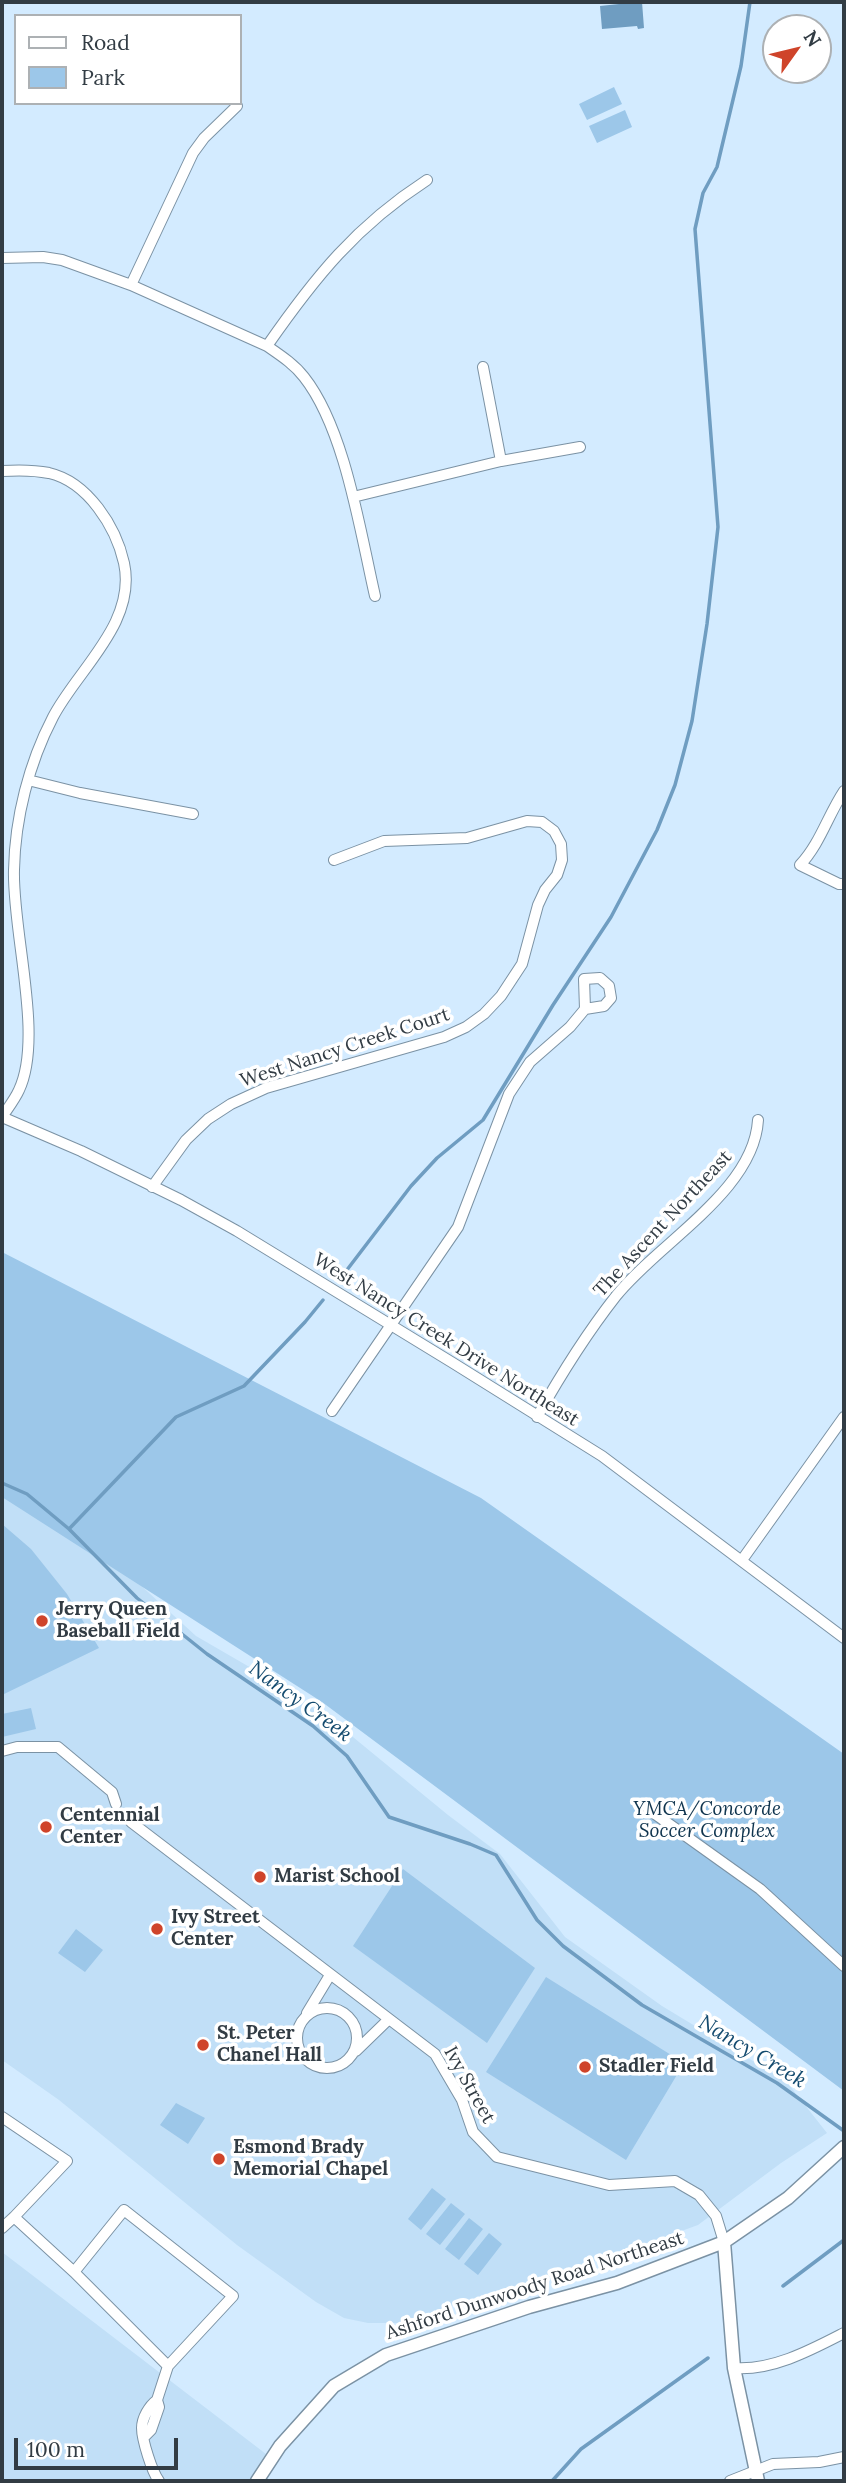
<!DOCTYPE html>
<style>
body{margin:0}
#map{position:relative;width:846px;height:2483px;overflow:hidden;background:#d3ebff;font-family:Lora,serif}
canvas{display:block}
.frame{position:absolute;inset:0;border:4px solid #323c44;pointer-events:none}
.legend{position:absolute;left:14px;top:14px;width:228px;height:91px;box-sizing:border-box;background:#fff;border:2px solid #adb1b4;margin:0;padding:9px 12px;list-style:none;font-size:21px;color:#323c44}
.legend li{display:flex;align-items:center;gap:14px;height:35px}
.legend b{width:35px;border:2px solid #adb1b4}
.north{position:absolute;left:762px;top:14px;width:70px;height:70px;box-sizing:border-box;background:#fff;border:2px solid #adb1b4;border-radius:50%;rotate:56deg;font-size:19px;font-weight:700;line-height:28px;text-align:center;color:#323c44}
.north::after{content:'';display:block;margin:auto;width:24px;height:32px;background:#cf442a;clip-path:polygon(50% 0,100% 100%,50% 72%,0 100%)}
.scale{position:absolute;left:14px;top:2438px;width:164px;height:32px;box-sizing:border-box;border:4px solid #323c44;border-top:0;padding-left:9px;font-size:21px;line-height:24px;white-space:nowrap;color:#323c44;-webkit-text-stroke:5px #fff;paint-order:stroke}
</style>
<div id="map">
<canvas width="846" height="2483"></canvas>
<div class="frame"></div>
<ul class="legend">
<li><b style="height:9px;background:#fff"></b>Road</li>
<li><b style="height:19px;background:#9cc7e9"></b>Park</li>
</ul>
<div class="north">N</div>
<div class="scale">100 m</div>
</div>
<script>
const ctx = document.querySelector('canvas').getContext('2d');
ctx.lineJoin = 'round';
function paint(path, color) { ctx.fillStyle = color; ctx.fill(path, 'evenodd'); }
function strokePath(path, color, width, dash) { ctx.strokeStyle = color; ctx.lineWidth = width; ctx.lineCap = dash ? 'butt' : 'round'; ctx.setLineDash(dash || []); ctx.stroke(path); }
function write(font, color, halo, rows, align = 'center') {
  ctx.font = font + ' Lora,serif'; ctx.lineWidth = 7; ctx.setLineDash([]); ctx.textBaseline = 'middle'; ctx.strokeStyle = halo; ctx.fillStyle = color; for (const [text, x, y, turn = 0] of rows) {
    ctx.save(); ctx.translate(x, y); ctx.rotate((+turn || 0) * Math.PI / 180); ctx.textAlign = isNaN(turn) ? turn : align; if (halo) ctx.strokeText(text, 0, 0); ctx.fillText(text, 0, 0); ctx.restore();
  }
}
const built = new Path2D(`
 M2 1461H5L196 1636 284 1687 348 1733 448 1815 500 1854 565 1937 662 2006 786 2081 827 2133 781 2163 698 2225 629 2250 399 2323H368L344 2318 316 2302 237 2245 59 2100 2 2060Z
 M2 2252 266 2454 249 2481H2Z`);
const green = new Path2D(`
 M614 87 622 104 587 120 579 104Z
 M625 110 632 127 597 143 589 126Z
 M2 1252 481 1498 844 1754V2091L322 1702 2 1497Z
 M2 1524 31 1549 67 1594 99 1648 2 1695Z
 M31 1708 36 1729 2 1737V1714Z
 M403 1869 535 1968 487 2043 353 1946Z
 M76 1929 103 1950 85 1972 58 1953Z
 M546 1977 684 2063 626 2160 486 2072Z
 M176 2103 205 2118 188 2144 160 2125Z
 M432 2188 446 2199 421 2230 408 2219Z
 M451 2203 465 2214 440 2245 426 2234Z
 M469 2218 483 2229 459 2260 445 2249Z
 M489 2233 502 2244 478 2275 464 2264Z`);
const water = new Path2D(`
 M638 2H642L644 28 638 29 637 26 602 29 600 6Z`);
const stream = new Path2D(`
 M340 1279 411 1186 437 1158 483 1120 553 1005 611 917 657 830 675 785 692 721 707 624 718 527 695 229 703 193 717 167 741 66 750 2
 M2 1483 27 1494 69 1529 137 1598 207 1654 313 1726 347 1756 389 1817 470 1844 496 1855 537 1920 563 1946 642 2005 777 2083 844 2131
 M69 1529 176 1417 244 1386 305 1322 323 1300
 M783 2286 844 2240
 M552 2481 581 2449 708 2358`);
const street = new Path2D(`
 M2 258 43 257 62 260 131 285 267 346C280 355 294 364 304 377 345 429 360 531 375 596
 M131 285 193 153 204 138 237 106
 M267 346C315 277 356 226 427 180
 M483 367 501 461
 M2 471C17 470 34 470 49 473 88 482 116 527 124 563 137 623 78 669 53 717 29 763 15 818 14 870 12 931 44 1037 19 1090 15 1099 8 1108 2 1117
 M353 497 501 461 580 447
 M28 780 80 793 193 814
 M844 791C828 815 820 844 800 865L839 884H844
 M2 1117 81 1151 181 1200 237 1231 453 1363 602 1456 844 1638
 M152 1187 186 1140 208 1119 231 1104 266 1088 444 1037 466 1027 484 1014 501 996 522 964 538 905 545 890 557 875 562 860 561 844 554 831 542 822 527 821 467 838 384 841 334 860
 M332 1411 458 1227 509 1094 530 1062 570 1027 585 1009 604 1006 611 998 609 986 600 978 584 979 585 1009
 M537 1417C560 1376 587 1333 616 1296 658 1243 754 1191 758 1120
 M742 1560 844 1417
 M2 1751 17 1747H58L112 1792 116 1804
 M648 1809 760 1889 844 1966
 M131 1822 435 2054 462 2100 473 2132 497 2157 609 2185 675 2181 699 2195 716 2216 724 2242
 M297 2038a30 30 0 1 1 60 0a30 30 0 1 1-60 0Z
 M307 2013 330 1975
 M356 2051 389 2019
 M2 2117 67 2161 14 2217 74 2272
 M2 2228 14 2217
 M734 2368C772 2371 811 2350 844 2333
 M157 2400C149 2406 142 2418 142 2428 142 2440 152 2472 159 2481
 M144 2437 151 2430 159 2407 157 2400 168 2366 233 2296 124 2210 74 2272 168 2366
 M730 2481 773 2464 819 2462 844 2457`);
const secondary = new Path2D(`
 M724 2242 734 2368 758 2481
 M257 2481 280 2446 334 2386 386 2355 529 2307 617 2283 724 2242 788 2198 844 2147`);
const markers = [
 [42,1621,7,"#cf442a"],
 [46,1827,7,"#cf442a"],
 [260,1877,7,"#cf442a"],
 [157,1929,7,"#cf442a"],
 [203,2045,7,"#cf442a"],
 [585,2067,7,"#cf442a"],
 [219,2159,7,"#cf442a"]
];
const streetNames = [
 ["West Nancy Creek Court",345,1048,-18],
 ["The Ascent Northeast",663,1224,-47],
 ["West Nancy Creek Drive Northeast",446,1340,32],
 ["Ivy Street",469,2085,61],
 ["Ashford Dunwoody Road Northeast",535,2286,-18]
];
const poiNames = [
 ["Jerry Queen",56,1610],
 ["Baseball Field",56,1632],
 ["Centennial",60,1816],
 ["Center",60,1838],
 ["Marist School",274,1877],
 ["Ivy Street",171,1918],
 ["Center",171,1940],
 ["St. Peter",217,2034],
 ["Chanel Hall",217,2056],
 ["Stadler Field",599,2067],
 ["Esmond Brady",233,2148],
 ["Memorial Chapel",233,2170]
];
const parkNames = [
 ["YMCA/Concorde",707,1810],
 ["Soccer Complex",707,1832]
];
const waterNames = [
 ["Nancy Creek",300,1702,36],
 ["Nancy Creek",752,2052,31]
];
paint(built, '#c1dff7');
paint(green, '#9cc7e9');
paint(water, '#6f9dc1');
strokePath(stream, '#6f9dc1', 3.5);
strokePath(street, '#7b92a4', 12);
strokePath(secondary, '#7b92a4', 15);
strokePath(street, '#fff', 10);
strokePath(secondary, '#fff', 12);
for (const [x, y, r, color] of markers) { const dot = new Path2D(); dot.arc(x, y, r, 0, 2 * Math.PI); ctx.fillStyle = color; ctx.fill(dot); strokePath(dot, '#fff', 2.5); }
write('19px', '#323c44', '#fff', streetNames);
write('bold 19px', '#323c44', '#fff', poiNames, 'left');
write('italic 19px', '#0f344e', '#fff', parkNames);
write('italic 21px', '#144b6f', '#fff', waterNames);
</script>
